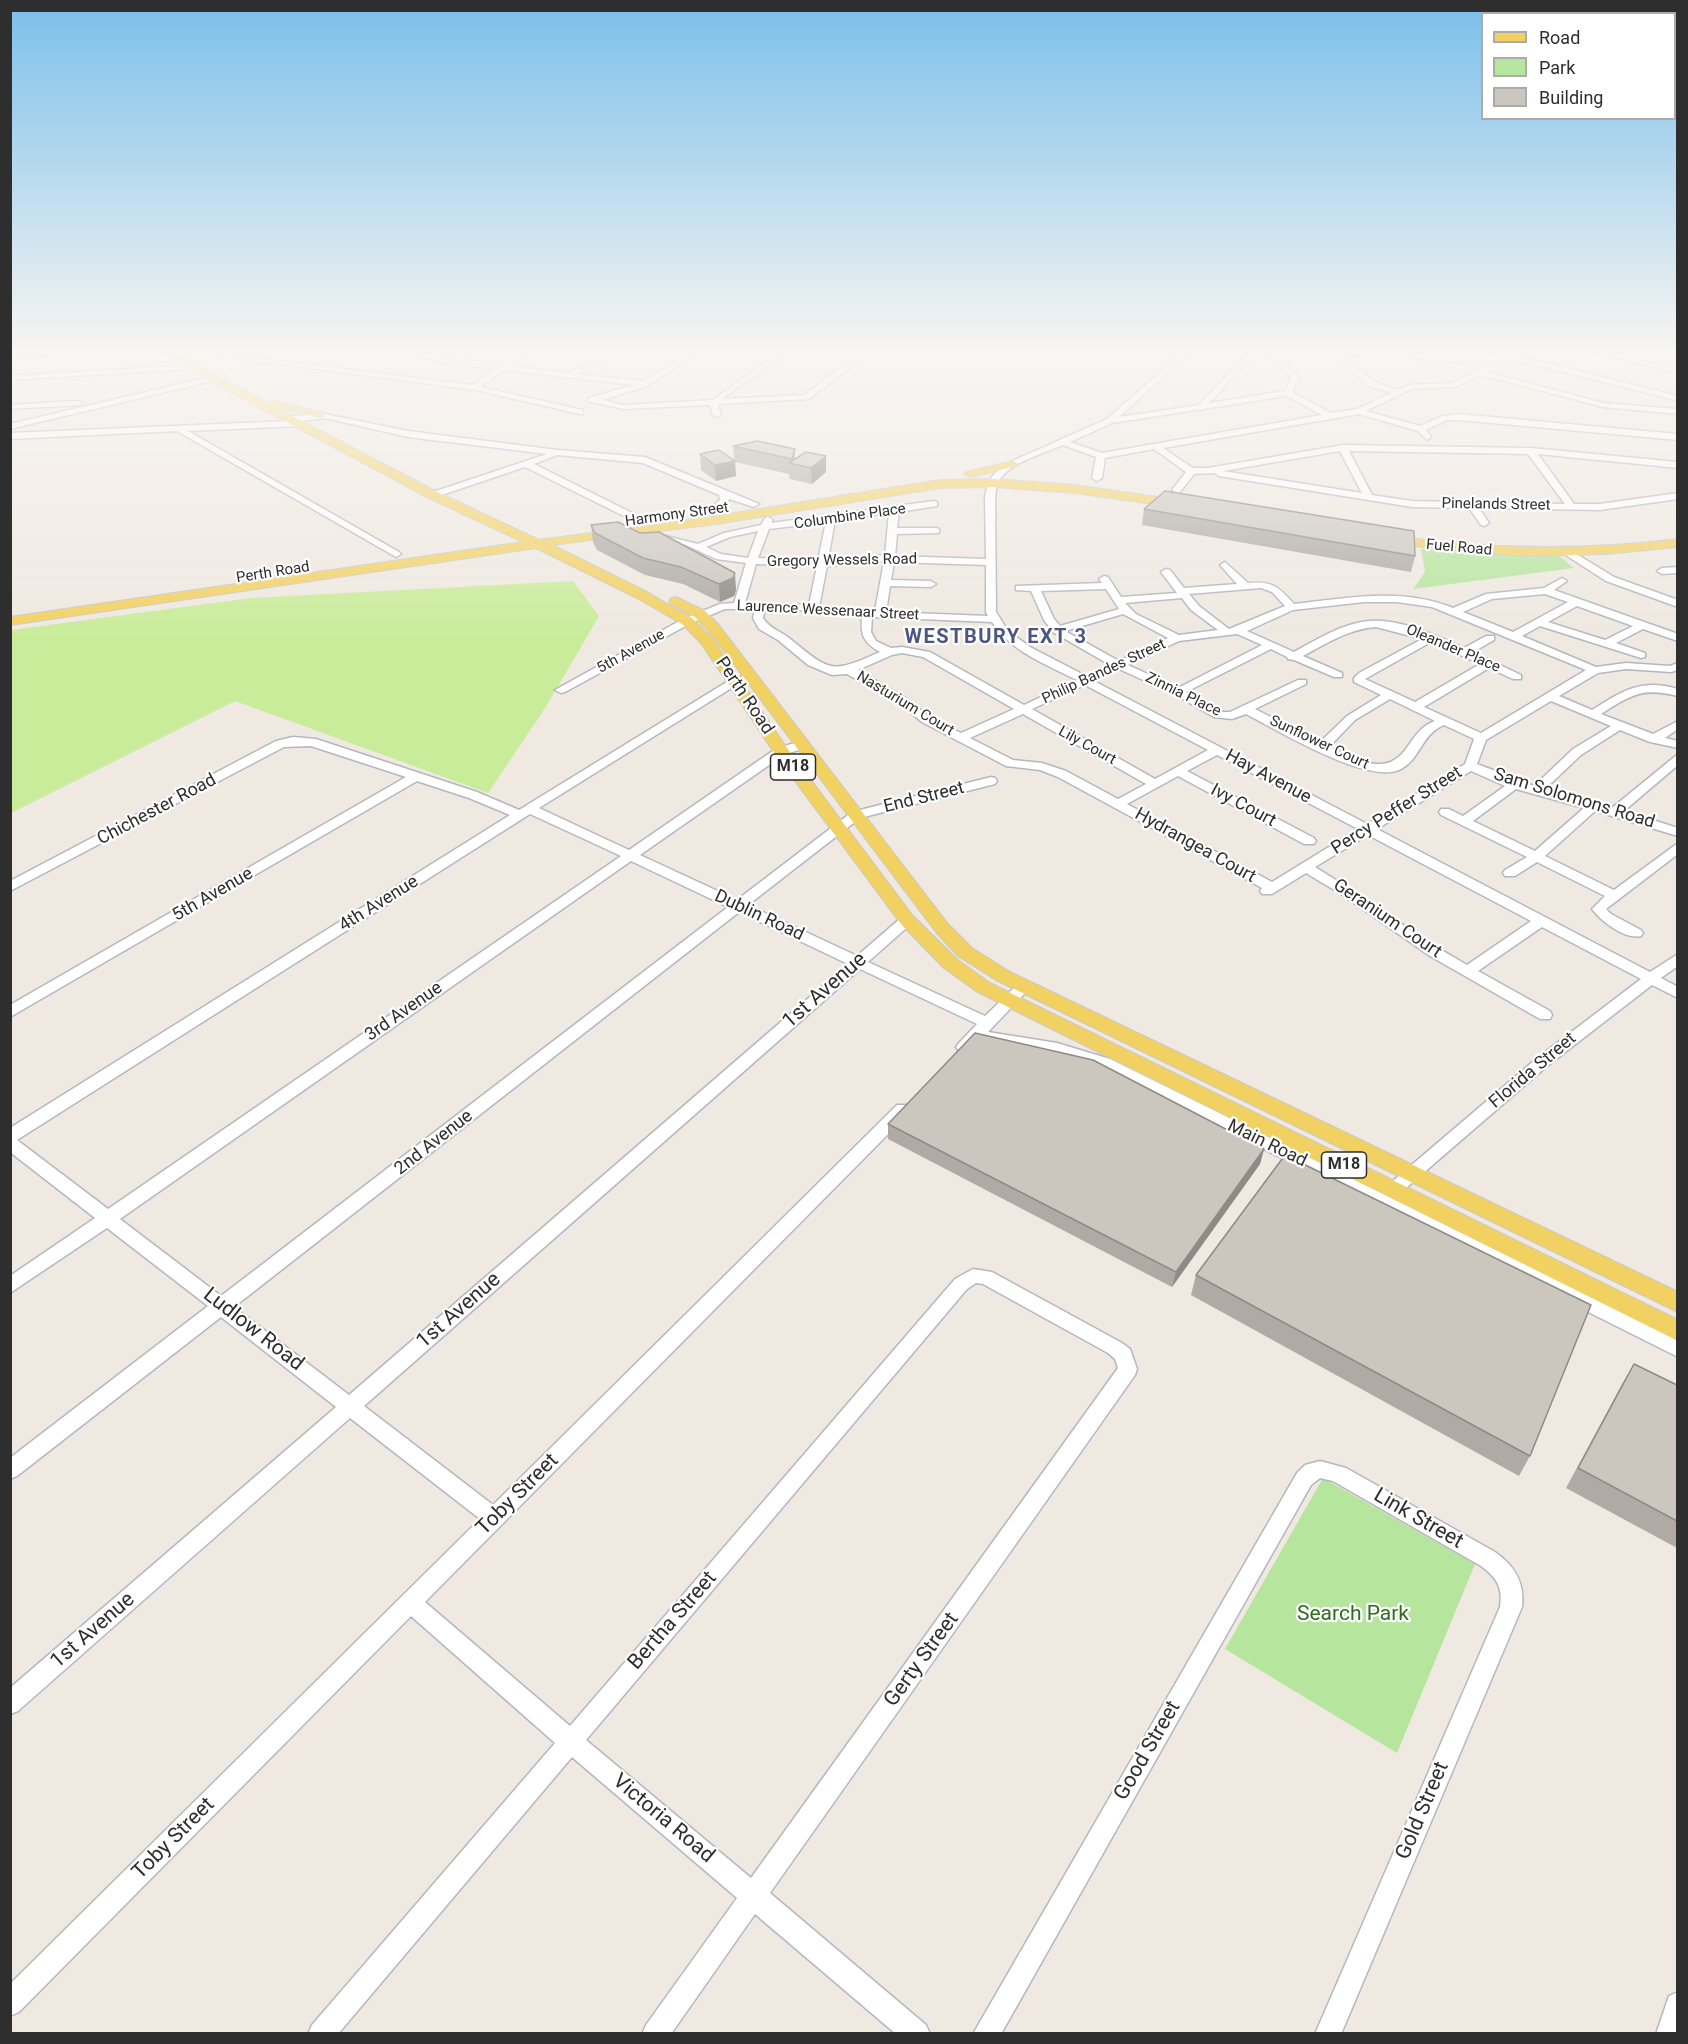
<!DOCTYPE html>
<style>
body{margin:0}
#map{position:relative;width:1688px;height:2044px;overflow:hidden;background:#efe9e1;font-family:Roboto,sans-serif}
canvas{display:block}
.frame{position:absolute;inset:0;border:12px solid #2e2e2e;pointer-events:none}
.legend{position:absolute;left:1481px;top:12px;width:195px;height:108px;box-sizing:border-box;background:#fff;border:2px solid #ababab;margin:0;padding:8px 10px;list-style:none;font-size:18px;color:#2e2e2e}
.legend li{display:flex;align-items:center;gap:12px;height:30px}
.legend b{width:30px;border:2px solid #ababab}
</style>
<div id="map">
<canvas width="1688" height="2044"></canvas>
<div class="frame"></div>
<ul class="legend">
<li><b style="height:8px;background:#f2d163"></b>Road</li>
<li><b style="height:16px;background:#b6e59e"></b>Park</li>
<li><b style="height:16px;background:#cbc7bf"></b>Building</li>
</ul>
</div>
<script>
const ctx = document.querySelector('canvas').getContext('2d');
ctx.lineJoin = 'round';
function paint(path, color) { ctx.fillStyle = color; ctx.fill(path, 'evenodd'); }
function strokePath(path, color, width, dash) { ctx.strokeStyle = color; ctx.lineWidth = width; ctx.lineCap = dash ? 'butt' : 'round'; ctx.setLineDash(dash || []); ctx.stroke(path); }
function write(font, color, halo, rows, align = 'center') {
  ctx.font = font + ' Roboto,sans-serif'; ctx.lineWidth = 4.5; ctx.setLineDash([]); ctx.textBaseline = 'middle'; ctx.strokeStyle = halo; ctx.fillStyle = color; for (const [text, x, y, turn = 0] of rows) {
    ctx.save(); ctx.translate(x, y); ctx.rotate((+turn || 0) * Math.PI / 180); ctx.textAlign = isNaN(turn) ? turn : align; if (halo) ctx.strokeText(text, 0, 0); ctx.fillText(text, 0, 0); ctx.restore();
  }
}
const green = new Path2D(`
 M1421 549 1450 552 1557 554 1574 568 1413 589 1425 572Z
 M1323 1478 1475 1564 1397 1753 1225 1649Z`);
const pitch = new Path2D(`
 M573 581 599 616 547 705 488 793 235 701 11 813V630L251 598Z`);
const minor = new Path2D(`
 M50 352H89L85 354 10 358V354Z
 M188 352H207L473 385 494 369 449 363 398 352H412L500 365 522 352H531L509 366 569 373 605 352H614L578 374 643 381 691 352H700L647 386 603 400 623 405 713 400 779 352H787L722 399 804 395 862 352H870L809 399 718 404 721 415 717 417 713 415 710 405 623 409 587 401 589 398 633 385 503 370 481 387 583 410V414H580L475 390Z
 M1183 352H1191L1119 417 1199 405 1249 352H1257L1209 403 1285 391 1291 378 1264 352H1272L1299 378 1292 392 1331 413 1357 409 1391 393 1367 385 1330 352H1409L1479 370 1505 357 1489 352 1511 354 1526 352 1519 356 1678 396V401L1513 359 1487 372 1603 403 1678 409V414L1603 407 1481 375 1455 387 1411 389 1366 411 1420 426 1442 416 1459 414 1678 434V440L1459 420H1447L1426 430 1431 437 1427 440 1418 431 1359 414 1163 448 1193 468H1208L1343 445 1531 448 1678 462V468L1538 454 1574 504H1600L1678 493V499L1600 510 1479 508 1489 523 1484 526 1481 525 1469 508 1412 507 1219 476 1215 473 1194 474 1180 492 1177 493 1172 490 1186 472 1154 449 1105 458 1102 478 1097 481 1092 478 1096 457 1063 445C1043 454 1013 461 1000 479 996 484 996 491 995 497L996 612 1008 631 1030 647 1086 676 1110 665 1053 632 1044 620 1031 591 1016 590V586L1102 583 1099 579 1104 576 1108 577 1121 597 1177 593 1161 572 1166 569 1170 570 1184 588 1237 584 1220 565 1225 562 1248 583C1272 581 1278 586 1294 604 1347 598 1403 587 1453 608L1486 594 1544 588 1562 578 1567 581 1554 590 1678 634V640H1675L1643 629 1616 643 1645 653V657L1641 658 1540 626 1522 636 1596 667 1626 663 1670 666 1678 663V670L1671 672 1626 669 1598 673 1559 696 1592 710C1622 691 1641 678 1678 689V696C1642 687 1631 695 1601 714L1653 734 1678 721V729L1665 738 1678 741V748L1650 742 1620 730 1581 755 1545 789 1612 808 1678 754V765L1624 811 1678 828V836L1595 811 1545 856 1614 890 1678 843V854L1606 909 1611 914 1641 930 1643 933 1641 936C1625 940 1601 921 1592 909L1605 896 1537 862 1515 876H1505L1503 873 1505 870 1527 857 1441 815 1439 812 1441 809H1449L1463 816 1505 786 1471 771 1377 829 1650 972 1678 954V966L1661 978 1678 987V998L1652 985 1546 1067 1399 1194 1393 1196 1387 1194 1385 1190 1387 1186 1536 1059 1641 979 1542 927 1478 971 1550 1011 1552 1015 1550 1019H1540L1430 956 1341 894 1306 873 1272 894H1262L1260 891 1262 888 1058 777 1040 770 1006 766 922 722 899 703 847 674 832 675 808 665 778 640 759 629 753 618 755 609H725L691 623 565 692 561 693 555 690 683 619 720 604 734 603 746 563 716 559 686 545 666 540V536L698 544 724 533 761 525 765 518 768 517 773 520 771 523 934 501 937 502V506L899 512 897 528H936L939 529V533L897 534 895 556 986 559 985 497 988 483 994 474 1010 462 1107 419ZM1402 354 1473 373 1453 383 1409 385 1397 390 1373 381 1344 357ZM1287 396 1322 415 1102 453 1070 442 1112 423ZM1340 451 1362 493 1223 471ZM1349 451 1528 454 1565 504 1412 501 1372 495ZM889 513 885 555 828 560 835 520ZM826 522 818 560 758 558 769 529ZM758 531 748 558 721 554 706 547 730 537ZM884 561 875 611 819 607 827 566ZM894 562 986 565V612L988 616 886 612 890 586 931 587 936 584 931 581 891 580ZM756 564 817 566 809 605 745 603ZM1261 588 1272 592 1285 606 1229 629 1199 606 1189 594ZM1106 589 1119 609 1060 626 1054 619 1041 591ZM1545 594 1568 602 1513 632 1463 612 1492 599ZM1182 598 1191 610 1218 630 1179 635 1136 614 1125 603ZM1364 602H1397L1432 607 1586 670 1481 733 1424 707 1489 668 1513 679H1521V675L1473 652 1494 640V636H1486L1464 648C1432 634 1392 614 1357 623 1335 628 1314 641 1294 652L1247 631 1293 610ZM1577 606 1633 626 1605 640 1548 622ZM765 609H790L862 617C860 635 864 643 880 652 830 674 831 672 789 638 780 631 769 628 763 618ZM1123 614 1168 638 1119 661 1065 631ZM872 617 992 622C1010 651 1047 665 1077 680L1024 705 930 652 902 647 891 648 876 641 871 632ZM1376 627 1422 639 1359 673 1354 678V682L1381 695 1347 716 1320 742 1255 709 1306 684V680H1298L1230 712H1221L1186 692 1271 649 1287 657 1288 659 1294 660 1334 677H1342V673L1303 656C1327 643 1349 629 1376 627ZM1237 634 1262 645 1178 688 1128 665 1179 641ZM1431 642 1480 664 1415 702 1365 679ZM902 653 923 657 1014 709 961 733 930 718 907 699 858 670 892 655ZM1119 669 1174 694 1214 717 1232 719 1246 714C1277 730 1366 784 1399 770 1420 761 1421 734 1444 725L1474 739 1465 764 1367 824 1094 681ZM1085 685 1208 750 1155 779 1032 709ZM1390 699 1435 721C1421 726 1416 735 1408 746 1387 779 1357 759 1329 747L1355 720ZM1551 701 1611 726 1573 749 1534 786 1477 764 1486 740ZM1023 714 1146 784 1118 799 1066 771 1042 763 1013 760 970 738ZM1217 755 1358 829 1272 882 1127 804 1178 776 1304 844H1314L1316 841 1314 838 1187 771ZM1516 789 1584 808 1535 851 1473 821ZM1368 835 1531 921 1467 965C1415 936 1367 898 1315 867Z
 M1594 352H1606L1678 369V373Z
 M202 362 206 364 205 366 177 370 10 380V376L177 366Z
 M222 374H225V378L10 429V424Z
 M78 401 82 403 81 405 10 409V405Z
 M325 414 408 431 558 450 645 457 759 504 754 507 729 499 728 503 712 513 707 510 720 500 719 495 643 463 557 455 534 464 642 518V522H636L525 467 433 498 430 497V493L547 454 408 437 325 418 301 421 304 423 300 426 188 431 399 552 401 554 396 557 177 431 10 439V433L289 421 287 419 291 416Z
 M1564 550H1570L1614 577 1678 600V607L1606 581 1564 554Z
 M1678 567V573L1662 574 1657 571 1662 568Z
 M750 674 756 677 738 684 539 808 629 850 777 748 802 741 806 742V748L785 754 640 855 737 900 852 812 991 777 995 778 997 781 995 784 860 818 748 905 857 956 902 917H912L914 920 912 923 868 962 985 1016 1019 983H1029L1031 986 1029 989 988 1032 1057 1043 1110 1059 1678 1340V1357L1100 1067C1060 1052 1020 1046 978 1041L969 1051H959L956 1047 959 1043 977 1024 860 969 364 1406 493 1505 897 1105H909L911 1109 909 1113 425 1602 570 1726 955 1279 973 1269 992 1272 1122 1343 1130 1349 1137 1369 1135 1375 770 1893 926 2025 930 2034H896L755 1914 671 2034H642L646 2025 737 1898 572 1757 338 2034H308L312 2025 555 1743 411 1616 19 2012 10 2016V1984L480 1519 350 1418 18 1711 10 1714V1688L336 1407 221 1317 17 1476 10 1479V1458L208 1306 107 1228 10 1293V1276L95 1218 10 1152V1128L510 815 469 798 417 781 10 1017V1005L406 777 311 746 284 747 10 891V881L276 741 293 737 316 739 477 792 519 810 730 680ZM530 814 621 856 108 1209 17 1140ZM631 861 728 907 221 1296 120 1219ZM739 912 848 964 349 1395 234 1307ZM976 1283 983 1284 1108 1353 1115 1359 1118 1368 751 1878 586 1740 967 1289Z
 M1320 1461 1346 1468 1495 1552C1515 1566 1525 1583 1522 1607L1341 2034H1315L1500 1607C1503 1587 1497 1578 1481 1566L1333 1481 1320 1478 1311 1485 1001 2034H973L1297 1473 1305 1465Z
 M1678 1992V2034H1656L1669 1996Z`);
const major = new Path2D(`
 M164 352H175L270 404 275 401 324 413V417L320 418 275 407 437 492 539 540 716 516 940 480 993 479 1075 485 1185 501 1187 504 1181 508 1075 493 993 487 940 488 716 524 552 545 647 592 692 618 711 637 787 748 913 916 958 960 990 983 1678 1320V1341L976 991 944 968 901 924 775 754 701 643 682 624 637 598 536 548 10 625V617L523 542 429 498 208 380Z
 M1013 461 1019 464 1017 466 970 477 964 474 966 472Z
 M1388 535C1485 550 1580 551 1678 539V547L1605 554 1532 556 1460 552 1384 542 1382 539Z
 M676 597 705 611 718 624 948 924 972 948 1010 972 1678 1292V1312L996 980 958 956 936 932 708 630 695 617 671 604 669 601 671 598Z`);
const wall = new Path2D(`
 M733 446 795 449V460L826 472 812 484 790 479 789 474 735 462 736 476 716 481 701 470 700 454 734 459Z
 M1144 509 1415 556 1411 572 1142 525Z
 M591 525 736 590 734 596 720 602 683 584 645 575 597 550 593 542Z
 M888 1124 1264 1149 1260 1164 1172 1287 888 1139Z
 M1196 1275 1530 1456 1519 1476 1191 1295Z
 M1634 1364 1677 1385V1548L1566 1488 1622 1384Z`);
const shadedWall = new Path2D(`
 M826 456V472L812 484 811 468Z
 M735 461 736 476 716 481 715 465Z
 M735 573 736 590 734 596 720 602 719 584Z
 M1264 1149 1260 1164 1172 1287 1176 1272Z`);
const building = new Path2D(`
 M757 441 795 449 792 459 733 446Z
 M719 450 735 461 715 465 700 454Z
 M806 452 826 456 811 468 789 463Z
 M1165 491 1414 531 1415 556 1144 509Z
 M618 522 640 533 659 532 735 573 733 578 719 584 681 567 643 558 595 533 591 525Z
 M975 1033 1093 1060 1264 1149 1176 1272 888 1124Z
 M1285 1155 1591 1305 1530 1456 1196 1275Z
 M1634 1364 1677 1385V1521L1578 1468Z`);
const farStreetnames = [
 ["Pinelands Street",1496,505,1],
 ["Harmony Street",677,515,-8],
 ["Columbine Place",850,517,-8],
 ["Fuel Road",1459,548,5],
 ["Gregory Wessels Road",842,561,-1],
 ["Perth Road",273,573,-9],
 ["Laurence Wessenaar Street",828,611,3],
 ["Oleander Place",1453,649,23],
 ["5th Avenue",631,652,-29],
 ["Philip Bandes Street",1104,672,-25],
 ["Zinnia Place",1183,695,26],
 ["Nasturium Court",905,704,31],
 ["Sunflower Court",1319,743,25],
 ["Lily Court",1087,746,29]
];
const shields = [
 [793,767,45],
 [1344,1165,45]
];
const shieldNames = [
 ["M18",793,767],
 ["M18",1344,1165]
];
const streetNames = [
 ["Perth Road",744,696,56],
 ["Hay Avenue",1268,777,28],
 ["End Street",924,798,-14],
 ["Sam Solomons Road",1574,799,17],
 ["Ivy Court",1243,806,28],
 ["Chichester Road",157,810,-28],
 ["Percy Peffer Street",1397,811,-32],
 ["Hydrangea Court",1195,846,29],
 ["5th Avenue",213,895,-30],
 ["4th Avenue",379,904,-32],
 ["Dublin Road",759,916,25],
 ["Geranium Court",1387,919,34],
 ["3rd Avenue",404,1012,-35],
 ["Florida Street",1533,1071,-40],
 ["2nd Avenue",434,1143,-38],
 ["Main Road",1267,1144,26]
];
const farDistrictnames = [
 ["WESTBURY EXT 3",996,638]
];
const nearStreetnames = [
 ["1st Avenue",825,991,-41],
 ["1st Avenue",459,1311,-41],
 ["Ludlow Road",253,1330,38],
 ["Toby Street",518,1495,-45],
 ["Link Street",1418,1519,30],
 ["Bertha Street",673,1621,-49],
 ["1st Avenue",93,1631,-41],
 ["Gerty Street",922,1660,-54],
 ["Good Street",1148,1751,-60],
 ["Gold Street",1423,1811,-67],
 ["Victoria Road",663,1819,40],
 ["Toby Street",174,1839,-45]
];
const nearParknames = [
 ["Search Park",1353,1615]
];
paint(green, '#b6e59e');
paint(pitch, '#c9ec9a');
strokePath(minor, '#b4b7c1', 3);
strokePath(major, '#c9c9c9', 2);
paint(minor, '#fff');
paint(major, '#f2d163');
paint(wall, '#afaba4');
paint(shadedWall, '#8e8b86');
paint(building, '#cbc7bf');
strokePath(building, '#8e8b86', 1.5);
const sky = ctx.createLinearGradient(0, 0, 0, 638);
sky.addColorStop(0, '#7abfeb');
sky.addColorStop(0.55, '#f8f5f2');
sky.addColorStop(1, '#f8f5f200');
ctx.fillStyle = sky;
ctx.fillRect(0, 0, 1688, 638);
write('15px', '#2e2e2e', '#fff', farStreetnames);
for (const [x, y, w] of shields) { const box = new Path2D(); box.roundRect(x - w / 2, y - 13, w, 26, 4.5); ctx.fillStyle = '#fff'; ctx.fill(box); strokePath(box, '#2e2e2e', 1.5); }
write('bold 16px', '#2e2e2e', null, shieldNames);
write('18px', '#2e2e2e', '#fff', streetNames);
ctx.letterSpacing = '1.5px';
write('bold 20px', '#4d5680', '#fff', farDistrictnames);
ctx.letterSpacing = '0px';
write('21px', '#2e2e2e', '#fff', nearStreetnames);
write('21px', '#2c6e1b', '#fff', nearParknames);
</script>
